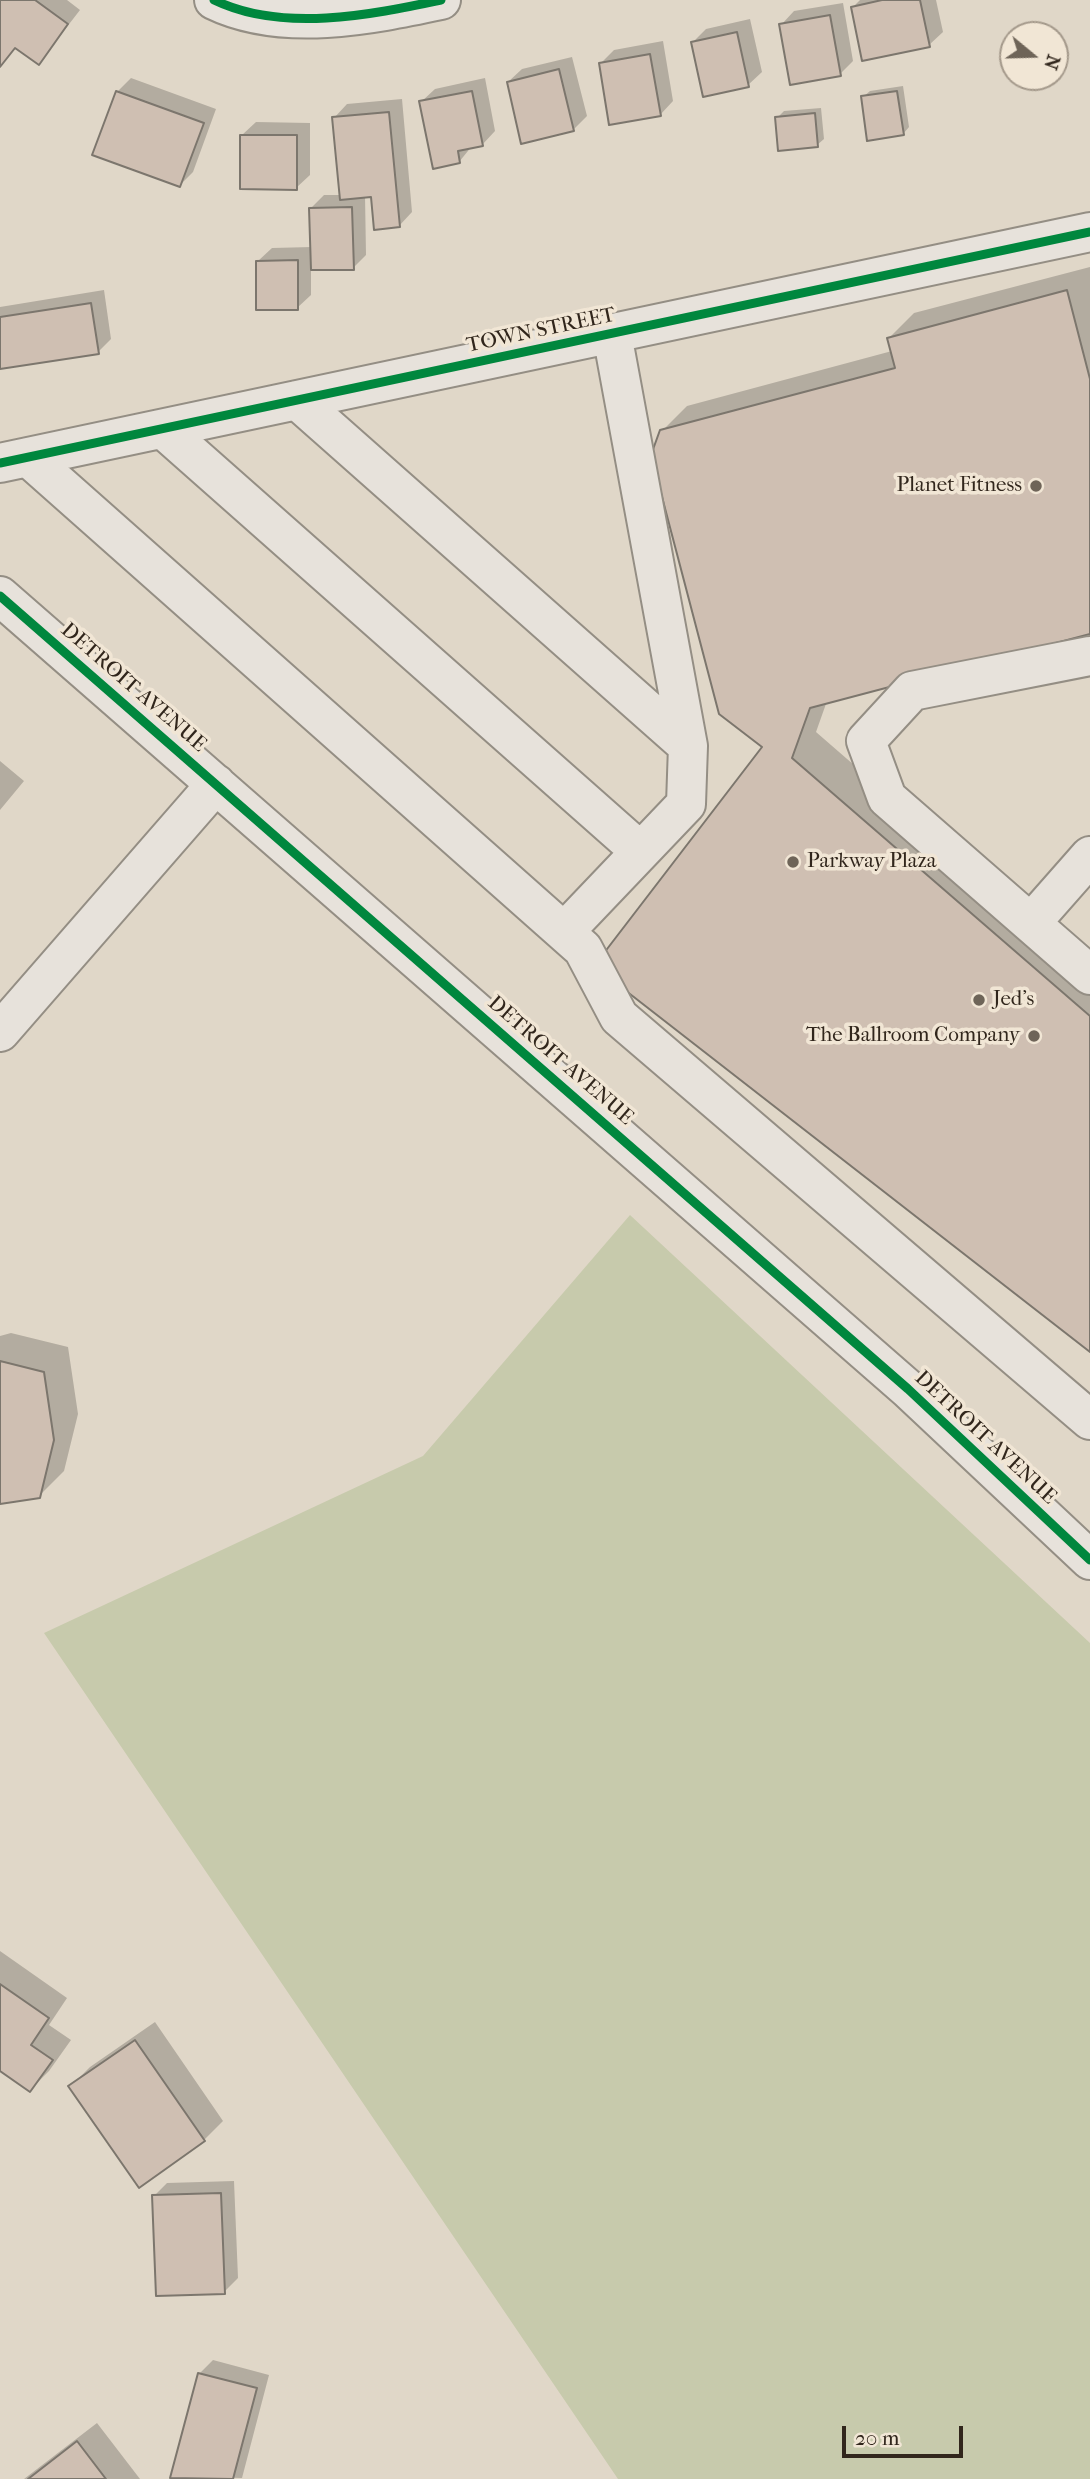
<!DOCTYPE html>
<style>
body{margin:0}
#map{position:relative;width:1090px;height:2479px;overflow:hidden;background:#e0d7c8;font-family:"IM FELL French Canon",serif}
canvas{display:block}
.north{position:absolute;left:999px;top:21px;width:70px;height:70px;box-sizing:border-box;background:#f1e6d5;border:2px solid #a4998b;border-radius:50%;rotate:109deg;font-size:19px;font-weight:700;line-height:28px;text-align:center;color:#31261c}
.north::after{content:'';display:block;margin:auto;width:24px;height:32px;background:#6e6458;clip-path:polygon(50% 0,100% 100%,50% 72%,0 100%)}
.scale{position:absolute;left:842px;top:2426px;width:121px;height:32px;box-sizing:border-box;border:4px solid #31261c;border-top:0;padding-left:9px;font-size:21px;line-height:24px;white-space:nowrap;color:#31261c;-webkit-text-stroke:5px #f1e6d5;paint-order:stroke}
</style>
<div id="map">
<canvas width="1090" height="2479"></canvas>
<div class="north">N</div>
<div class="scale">20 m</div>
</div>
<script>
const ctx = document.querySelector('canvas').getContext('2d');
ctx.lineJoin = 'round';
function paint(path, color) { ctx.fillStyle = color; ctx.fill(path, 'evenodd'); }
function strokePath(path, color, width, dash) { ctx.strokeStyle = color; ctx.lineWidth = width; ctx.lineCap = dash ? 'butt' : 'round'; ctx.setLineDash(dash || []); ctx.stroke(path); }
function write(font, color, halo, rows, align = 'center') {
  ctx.font = font + ' "IM FELL French Canon",serif'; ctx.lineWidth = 7; ctx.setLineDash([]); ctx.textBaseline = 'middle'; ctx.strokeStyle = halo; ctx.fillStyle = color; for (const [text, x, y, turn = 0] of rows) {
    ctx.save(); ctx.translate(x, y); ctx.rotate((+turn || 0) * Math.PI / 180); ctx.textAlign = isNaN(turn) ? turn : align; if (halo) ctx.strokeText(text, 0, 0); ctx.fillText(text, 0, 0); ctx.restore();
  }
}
const green = new Path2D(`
 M630 1215 1090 1643V2479H618L44 1633 423 1456Z`);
const shadow = new Path2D(`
 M0 0H67L80 10 39 63 17 47 0 65Z
 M860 0H936L943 32 929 45 853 7Z
 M843 3 853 61 840 74 781 25 794 11Z
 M750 19 762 72 748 85 693 42 706 29Z
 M663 41 673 101 660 115 601 63 614 50Z
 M572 57 587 116 573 130 508 82 522 69Z
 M131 78 216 109 193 172 180 185 117 92Z
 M485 78 495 131 482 145 472 146 459 162 421 102 435 89Z
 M903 86 909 127 903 134 863 97 870 91Z
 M402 99 412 212 399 226 372 195H365L366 255 353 268 311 269V295L297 308 258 261 272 248 312 247 311 208 324 195H341L334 118 347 104Z
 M821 108 824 139 817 145 777 118 784 111Z
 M256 122 310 123V175L296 188 242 135Z
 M1090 267V632L827 701 816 732 1090 970V1350L765 747 662 431 687 406 892 351 889 338 914 313Z
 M104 290 111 339 98 352 0 367V307Z
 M0 761 24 781 0 810Z
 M11 1333 68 1347 78 1414 64 1471 39 1496 0 1502V1336Z
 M0 1951 67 1998 49 2025 71 2040 49 2071 30 2090 0 2069Z
 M155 2022 223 2121 204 2140 71 2086 90 2067Z
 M234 2181 238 2278 224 2292 154 2196 167 2183Z
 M213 2360 269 2375 242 2478 172 2476 199 2374Z
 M97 2423 140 2479H24Z`);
const building = new Path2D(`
 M0 0H35L68 24 39 65 15 48 0 67Z
 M882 0H920L930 47 862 61 851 7Z
 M830 15 841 76 790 85 779 24Z
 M737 32 749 87 703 97 691 42Z
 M650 54 661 116 609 125 599 63Z
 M559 69 574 131 521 144 507 82Z
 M116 91 204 123 180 187 92 155Z
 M472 91 483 146 458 151 460 163 433 169 419 101Z
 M897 91 904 135 867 141 861 96Z
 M389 112 400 227 374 230 371 197 340 200 332 117Z
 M815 113 818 147 778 151 775 117Z
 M240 135H297V190L240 189Z
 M352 207 354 270H311L309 208Z
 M298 260V310H256V261Z
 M1067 290 1090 379V634L810 708 792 758 1090 1016V1352L594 966 762 747 719 714 651 455 660 430 895 368 887 338Z
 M91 303 99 354 0 369V317Z
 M0 1361 44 1372 54 1440 40 1498 0 1504Z
 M0 1984 49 2018 31 2045 53 2060 30 2092 0 2071Z
 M135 2040 205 2141 139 2188 68 2086Z
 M221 2193 225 2294 156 2296 152 2195Z
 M198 2373 257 2388 233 2479 170 2478Z
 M77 2441 106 2479H28Z`);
const minor = new Path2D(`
 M214 0C282 33 370 15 441 0
 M297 400 688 746
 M163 429 640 851
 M28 457 583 949 619 1017 1090 1420
 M0 463 1090 232
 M0 596 908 1389 1090 1560
 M1090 656 912 691 866 741 887 798 1090 975
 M1031 923 1090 856
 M564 932 686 804 688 746 612 334
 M0 1032 216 784`);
const cycleway = new Path2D(`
 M214 0C282 33 370 15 441 0
 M0 463 1090 232
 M0 596 908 1389 1090 1560`);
const markers = [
 [1036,486,7,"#6e6458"],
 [793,862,7,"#6e6458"],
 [979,1000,7,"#6e6458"],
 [1034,1036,7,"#6e6458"]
];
const streetNames = [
 ["TOWN STREET",541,331,-12],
 ["DETROIT AVENUE",133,688,41],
 ["DETROIT AVENUE",560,1061,41],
 ["DETROIT AVENUE",985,1438,43]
];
const poiNames = [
 ["Planet Fitness",1022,486],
 ["Parkway Plaza",807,862,"left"],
 ["Jed's",993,1000,"left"],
 ["The Ballroom Company",1020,1036]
];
paint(green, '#c7caac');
paint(shadow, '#0003');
paint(building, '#cfbfb2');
strokePath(building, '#7c766d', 2);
strokePath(minor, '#948e84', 42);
strokePath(minor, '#e7e2db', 38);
strokePath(cycleway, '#00873e', 9);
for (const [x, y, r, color] of markers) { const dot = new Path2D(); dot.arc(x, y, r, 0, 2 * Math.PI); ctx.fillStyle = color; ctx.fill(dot); strokePath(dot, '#f1e6d5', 2.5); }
write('21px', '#31261c', '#f1e6d5', streetNames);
write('21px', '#31261c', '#f1e6d5', poiNames, 'right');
</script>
